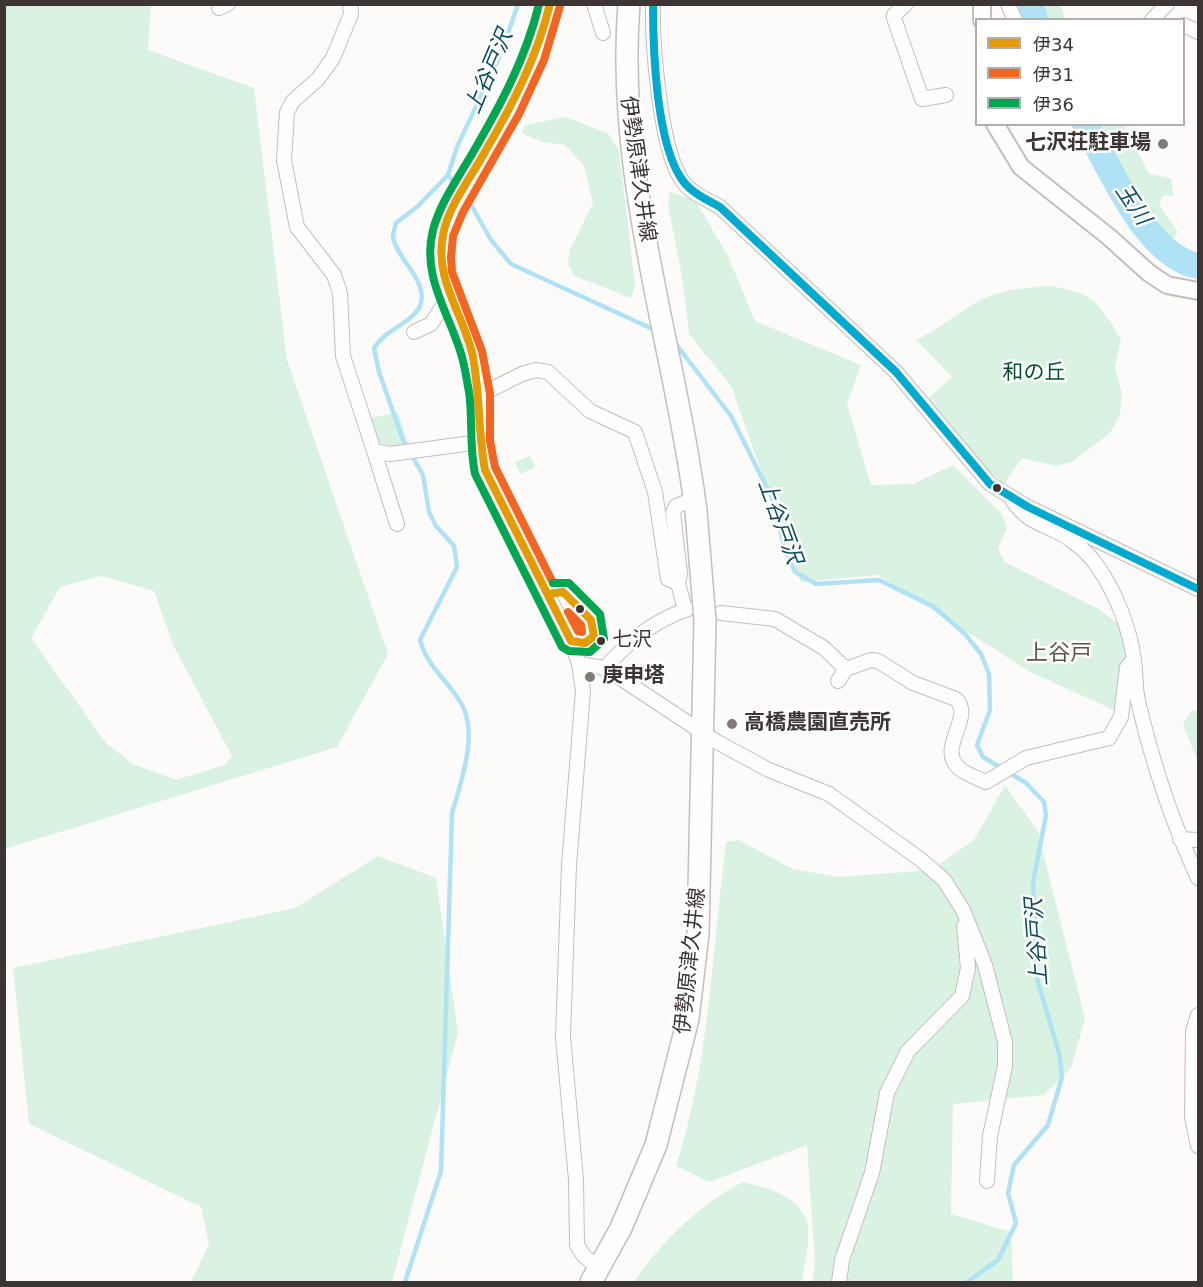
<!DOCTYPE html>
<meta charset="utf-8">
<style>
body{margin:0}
#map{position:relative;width:1203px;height:1287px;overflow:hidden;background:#fdfbfa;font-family:"DejaVu Sans","Noto Sans JP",sans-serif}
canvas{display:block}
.frame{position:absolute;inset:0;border:6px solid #3c3533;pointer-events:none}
.legend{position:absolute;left:975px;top:18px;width:210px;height:108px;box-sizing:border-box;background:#fff;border:2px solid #b1aead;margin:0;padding:8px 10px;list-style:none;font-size:18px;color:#3c3533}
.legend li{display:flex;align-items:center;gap:12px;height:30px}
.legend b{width:30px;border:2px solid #b1aead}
</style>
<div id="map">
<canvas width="1203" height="1287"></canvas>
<div class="frame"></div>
<ul class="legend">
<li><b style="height:8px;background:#e49b05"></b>伊34</li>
<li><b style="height:8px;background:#f26522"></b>伊31</li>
<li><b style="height:8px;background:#00a651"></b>伊36</li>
</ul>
</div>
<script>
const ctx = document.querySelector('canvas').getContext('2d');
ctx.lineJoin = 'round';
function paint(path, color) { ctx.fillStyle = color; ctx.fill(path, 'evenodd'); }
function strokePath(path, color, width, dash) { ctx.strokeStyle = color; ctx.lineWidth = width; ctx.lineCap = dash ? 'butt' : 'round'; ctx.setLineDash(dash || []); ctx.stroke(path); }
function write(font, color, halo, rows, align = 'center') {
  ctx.font = font + ' "DejaVu Sans","Noto Sans JP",sans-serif'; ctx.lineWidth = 5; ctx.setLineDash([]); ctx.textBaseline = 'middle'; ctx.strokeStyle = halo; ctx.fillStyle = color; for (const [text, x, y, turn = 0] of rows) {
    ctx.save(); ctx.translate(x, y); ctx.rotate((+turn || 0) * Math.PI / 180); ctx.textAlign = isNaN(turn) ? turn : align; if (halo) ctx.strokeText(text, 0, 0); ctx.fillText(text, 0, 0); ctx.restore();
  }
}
const green = new Path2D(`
 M5 4 151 5 148 50 254 88 287 360 388 654 337 747 5 849ZM101 576 154 591 174 647 232 756 224 765 176 780 133 764 106 743 31 638 60 587Z
 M1040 5H1061L1065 19H1037L1041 13Z
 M565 117 608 133 619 150 635 285 631 298 574 276 568 263 570 250 593 203 584 166 565 145 542 142 521 133 525 125Z
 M1093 125H1124L1149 174 1171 178 1174 196H1163L1159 205 1178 232 1171 241C1145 222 1100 157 1093 125Z
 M670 192 695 200 728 256 755 321 861 365 847 404 871 485 913 484 953 465 1002 514 1007 528 998 549 1005 562 1099 609 1138 640 1142 692 1116 711 1030 672 878 575 801 582 731 386 689 334 683 282 668 205Z
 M1049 286C1094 293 1098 301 1121 339L1115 367 1122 393 1120 415 1110 433 1072 462 1056 466 1022 458 1004 484 970 454 925 401 952 377 916 340C945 327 971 299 1002 292 1017 288 1033 288 1049 286Z
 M398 412 409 447 380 450 368 419Z
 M530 456 535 467 520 474 515 462Z
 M1198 710V763L1183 724 1192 711Z
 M1005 785 1038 832 1085 1019 1071 1068 1044 1095 953 1104 951 1214 1011 1232 1013 1282H812L815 1265 807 1145 709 1182 676 1166C710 1061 712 951 726 842L739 840 793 869 839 877 931 870 974 840Z
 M378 856 436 878 458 1033 392 1282H191L209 1244 201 1207 29 1124 13 968 295 908Z
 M743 1182C767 1187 804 1197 808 1227 810 1244 804 1265 802 1282H633C662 1243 699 1203 743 1182Z`);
const stream = new Path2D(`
 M518 4 502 51 457 147 448 175 473 208 491 240 511 264 657 331
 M672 339 731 416 772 498 785 550 795 572 816 584 879 580 934 607 965 634 981 654 989 674 990 710 977 745 983 757 1026 783 1044 802 1046 815 1033 882 1037 979 1059 1053 1062 1077 1048 1125 1014 1165 1008 1193 1016 1223 998 1260 967 1282
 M405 1282 441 1171 452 813C461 783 478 734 462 705 448 679 429 671 420 640L457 567 454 546 436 526 429 512 423 475 403 440 379 372 374 348C385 330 411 323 419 308 432 283 396 259 393 237 393 233 395 227 396 223L418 206 448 175`);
const river = new Path2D(`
 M1031 4 1035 20
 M1085 124C1110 167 1146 257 1198 266`);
const minor = new Path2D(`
 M350 4 351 14 333 58 318 79 293 101 287 112 284 160 297 227 334 275 340 293 343 356 374 451 390 454 480 442
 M550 4C538 73 487 146 454 207L443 233 440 258 442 275 472 353 480 395V442L485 470 571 641 579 664 583 691 569 865 563 1037 576 1180 577 1245 584 1256 599 1268
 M594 4 603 33
 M653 4C652 44 660 144 680 177 689 193 706 199 720 207L896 372 990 484 1028 507 1198 589
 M906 4 894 15V18L922 99 946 95
 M1008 4 1015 20
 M219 8 228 4
 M1152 20 1167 4
 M1184 25 1198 32
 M414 332 431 324 444 304 450 300
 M480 395 522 374 536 370 548 372 590 411 635 432 655 492 668 579 678 583
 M374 451 397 524
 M1013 501C1030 527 1051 524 1072 541 1081 547 1092 558 1098 567 1116 593 1130 629 1134 660 1136 674 1135 688 1138 701 1152 761 1172 822 1198 878
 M685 610 678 583 680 574 673 513 676 506 694 499
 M721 613 775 619 824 648 846 669
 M579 664 605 668 717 742 769 770 829 794 920 859 944 880 963 910 985 965 1005 1042V1066L990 1136 987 1181
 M605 668C629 641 653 621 688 609
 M838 681 846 669 871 660 878 661 913 683 956 699C975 718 935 749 960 769 967 775 978 778 986 782L1026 758 1109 738 1121 717 1127 667 1134 659
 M1180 839 1198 840
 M1198 1015 1193 1031 1192 1117 1198 1146
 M839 1282 842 1260 872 1173 887 1093 908 1051 962 996 968 968 964 926`);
const tertiary = new Path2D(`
 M982 20V4
 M995 124 1021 167 1109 237 1149 273 1167 285 1198 291`);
const primary = new Path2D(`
 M629 4C615 177 674 342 696 511
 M591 1282 621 1228 656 1145 688 1019 698 934 705 621`);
const primaryBridge = new Path2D(`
 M696 511 705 621`);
const bus1 = new Path2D(`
 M548 594 563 592 591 620 594 636 585 643 571 641 485 470C478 432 480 395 473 357 464 314 434 281 443 235 448 206 472 176 486 150 513 104 537 57 550 4`);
const bus2 = new Path2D(`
 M553 583 495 467 490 441V394L482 351 452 272 451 258 453 236 463 212 519 114 544 60 560 6
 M568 612 581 625 582 632 578 631Z`);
const bus3 = new Path2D(`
 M539 4C526 58 500 106 472 154 458 178 440 203 433 230 421 277 450 314 462 357 465 368 467 381 469 392 473 419 469 445 475 474L562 647 569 651 590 652 604 639 600 614 569 583H553`);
const bus4 = new Path2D(`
 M653 4C653 49 656 145 683 181 692 193 707 200 720 207L896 372 990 484 1028 507 1198 589`);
const markers = [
 [1163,144,6,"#807a79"],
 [997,488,5,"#3c3533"],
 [580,609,5,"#3c3533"],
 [601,641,5,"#3c3533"],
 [590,677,6,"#807a79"],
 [732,724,6,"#807a79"]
];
const busNames = [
 ["七沢",612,641]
];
const poiNames = [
 ["七沢荘駐車場",1151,144,"right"],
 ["庚申塔",602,677],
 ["高橋農園直売所",744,724]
];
const streetNames = [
 ["伊勢原津久井線",637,169,82],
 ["伊勢原津久井線",691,961,-84]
];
const parkNames = [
 ["和の丘",1034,374]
];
const waterNames = [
 ["上谷戸沢",490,72,-67],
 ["玉川",1132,205,56],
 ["上谷戸沢",779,522,70],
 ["上谷戸沢",1038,942,-94]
];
const neighbourhoodNames = [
 ["上谷戸",1059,654]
];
paint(green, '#daf2e2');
strokePath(stream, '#b0e2f6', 4.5);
strokePath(river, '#b0e2f6', 26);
strokePath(minor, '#c3bebd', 16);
strokePath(tertiary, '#c3bebd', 20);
strokePath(primary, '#c3bebd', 24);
strokePath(minor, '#fffefe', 14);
strokePath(tertiary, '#fffefe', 16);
strokePath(primary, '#fffefe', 21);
strokePath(primaryBridge, '#c3bebd', 24, []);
strokePath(primaryBridge, '#fffefe', 21);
strokePath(bus1, '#e49b05', 8);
strokePath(bus2, '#f26522', 8);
strokePath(bus3, '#00a651', 8);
strokePath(bus4, '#00a9ce', 8);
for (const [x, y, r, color] of markers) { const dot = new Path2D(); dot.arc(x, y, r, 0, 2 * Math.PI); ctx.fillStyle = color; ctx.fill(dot); strokePath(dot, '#fff', 2); }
write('20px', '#3c3533', '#fff', busNames, 'left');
write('bold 21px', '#3c3533', '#fff', poiNames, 'left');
write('21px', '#3c3533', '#fff', streetNames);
write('21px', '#03502e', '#fff', parkNames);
write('italic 22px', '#0f4c60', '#fff', waterNames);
write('22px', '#5f514b', '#fff', neighbourhoodNames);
</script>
